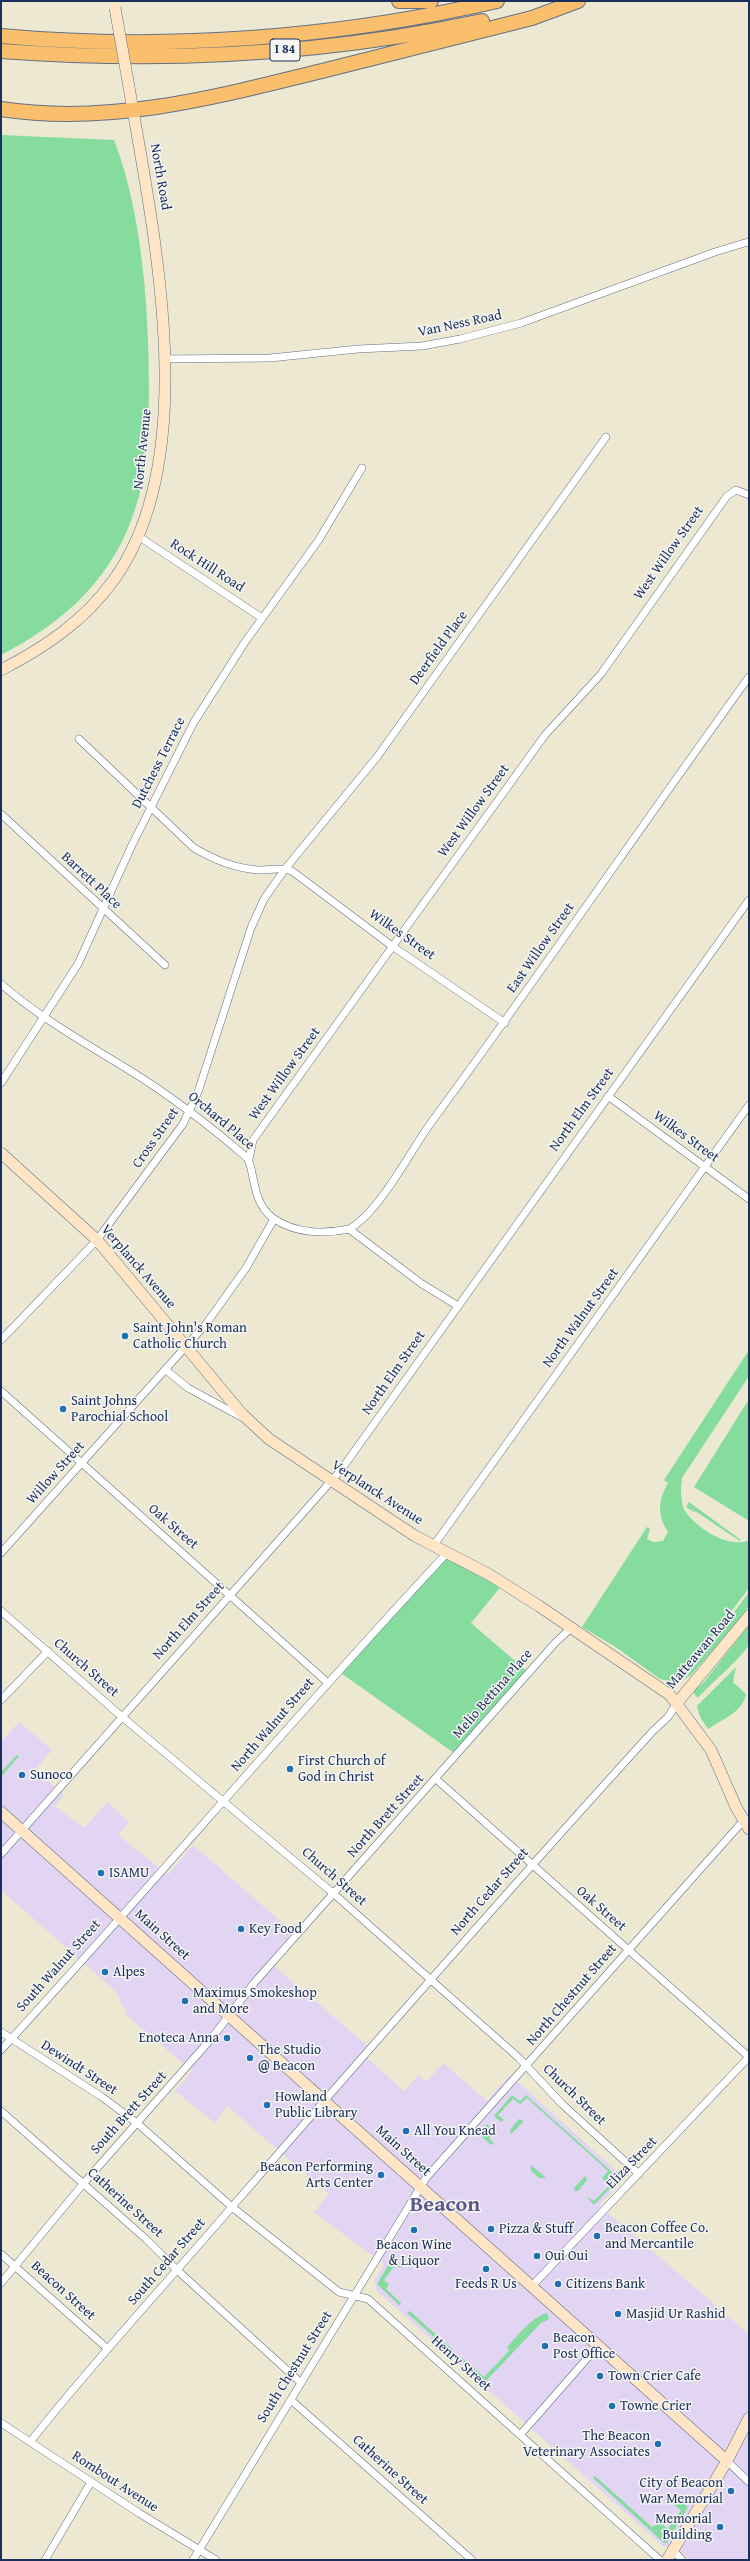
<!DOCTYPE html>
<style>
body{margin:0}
#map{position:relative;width:750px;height:2561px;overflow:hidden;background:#ece8d1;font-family:"Gentium Book Plus",serif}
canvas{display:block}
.frame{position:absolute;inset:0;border:2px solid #1b2f5e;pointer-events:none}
</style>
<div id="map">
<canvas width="750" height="2561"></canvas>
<div class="frame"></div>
</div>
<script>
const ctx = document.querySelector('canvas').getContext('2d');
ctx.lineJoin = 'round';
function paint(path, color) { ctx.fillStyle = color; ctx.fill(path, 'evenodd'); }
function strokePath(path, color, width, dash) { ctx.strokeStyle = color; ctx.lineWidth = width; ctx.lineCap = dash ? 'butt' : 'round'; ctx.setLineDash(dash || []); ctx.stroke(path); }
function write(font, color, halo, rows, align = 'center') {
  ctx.font = font + ' "Gentium Book Plus",serif'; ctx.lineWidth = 3; ctx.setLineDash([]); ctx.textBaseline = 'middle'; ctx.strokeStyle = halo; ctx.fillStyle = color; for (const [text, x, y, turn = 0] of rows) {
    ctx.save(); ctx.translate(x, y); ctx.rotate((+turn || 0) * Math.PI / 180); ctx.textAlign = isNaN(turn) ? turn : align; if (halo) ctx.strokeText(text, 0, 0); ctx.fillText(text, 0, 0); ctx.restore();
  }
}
const built = new Path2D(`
 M19 1722 52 1750 35 1770 64 1795 55 1806 84 1828 107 1802 129 1822 118 1835 168 1875 193 1845 293 1932 268 1961 368 2046 361 2053 404 2091 419 2075 426 2082 443 2063 487 2101 510 2075 624 2178 599 2205 749 2334V2560H690L681 2551 663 2546 377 2291 374 2281 384 2264 314 2212 329 2194 227 2106 215 2123 175 2091 192 2071 125 2014 127 2011 122 2006 118 1994 103 1980 1 1890V1742Z`);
const green = new Path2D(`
 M1 135 114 140C143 215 149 313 149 393 148 427 148 463 139 496 134 514 127 533 118 549 91 598 49 630 1 655Z
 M749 1350V1376L682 1478C681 1488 680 1499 684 1509 693 1526 729 1550 749 1540V1588L680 1679 668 1681 660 1679 617 1648 582 1627 647 1527 650 1529 647 1539 654 1542 663 1541 668 1532C657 1515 658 1500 668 1483L664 1480Z
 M749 1399V1521L694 1487Z
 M689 1502 741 1540 740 1541 695 1511 694 1512 686 1507Z
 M448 1552 503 1584 471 1623 529 1673 457 1755 338 1671Z
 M749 1592V1606L742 1617 691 1675 684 1680Z
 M749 1625C749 1631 750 1639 749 1644 745 1655 708 1686 698 1698L693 1692 704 1682Z
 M736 1667 733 1682 746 1694C743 1712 723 1719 708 1729L700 1717 697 1706Z
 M17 1755 19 1756 1 1777V1772Z
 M512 2095 520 2101 526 2095 613 2173 608 2177 615 2183 594 2205 586 2196 594 2201 610 2185 602 2178 608 2171 527 2098 520 2104 513 2099 498 2115 504 2120 501 2122 494 2116Z
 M519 2119 524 2121 511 2134 510 2130Z
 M487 2124 494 2131 489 2138 494 2143 491 2145 478 2133Z
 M531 2165 545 2177 546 2178H539L531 2171Z
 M585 2176 587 2180 578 2191H575L574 2188Z
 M392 2259 403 2269 395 2265 384 2280 389 2284 386 2289 401 2303 400 2306 377 2284Z
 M410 2311 453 2350 452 2353 407 2313Z
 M547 2313 549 2319 541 2323 485 2382 459 2359 462 2358 484 2377 509 2351 507 2347C519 2335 530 2318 547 2313Z
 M595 2476 652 2527 660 2523 668 2529 681 2510 674 2505 678 2498 688 2507 667 2543H664L593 2478Z`);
const street = new Path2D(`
 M164 359 270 358 358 349 422 346 460 339 521 323 715 252 748 242
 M138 536 262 618
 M79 739 194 848C215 860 234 868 258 870 270 870 281 867 292 871L392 946 505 1023
 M1 814 165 965
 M1 984C40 1018 85 1043 129 1070 171 1096 209 1125 246 1157 255 1164 250 1202 273 1218 295 1234 325 1234 349 1229L422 1284 458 1306
 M1 1083 78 964 132 845 194 722 245 642 318 541 362 468
 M608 1096 749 1199
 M249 1159 253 1140 545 735 601 674 727 496 736 490 749 495
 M349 1229C378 1214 410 1152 430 1124 539 976 642 825 749 677
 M1 1340 97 1240 183 1124 198 1092 251 928 264 899 285 869 377 757 606 437
 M166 1370 188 1388 245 1419
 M1 1391 328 1683
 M434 1545 749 1105
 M1 1553 206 1324 246 1268 274 1219
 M1 1611 121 1716 334 1894 519 2058 562 2104 639 2174
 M1 1700 48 1651
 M436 1779 749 2057
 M1 1854 341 1470 749 900
 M1 2032 102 2097 137 2123 232 2207 339 2292 368 2299 660 2560
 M1 2050C152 1886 295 1715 448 1552
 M1 2111 146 2239 177 2270 300 2382
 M1 2254 108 2349
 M1 2283 83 2184 211 2039 254 1983 555 1643 571 1628
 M532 2286 749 2057
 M291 2400 472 2560
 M1 2423 139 2513 216 2560
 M520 2435 598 2346
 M30 2442C94 2361 164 2286 231 2208 370 2048 510 1888 653 1731L668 1717 677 1703
 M727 2461 749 2482
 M673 2550 682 2560
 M45 2560 91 2482
 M193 2560 426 2178 744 1820`);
const secondary = new Path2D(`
 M1 670C44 648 84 621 113 581 204 456 153 230 129 87
 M1 1153 97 1240 242 1414 269 1439 415 1536 490 1575 539 1606 670 1695 711 1750 736 1807 749 1829
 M677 1703 749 1616
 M1 1812 727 2461
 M667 2560 727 2461 749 2418`);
const highway = new Path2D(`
 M399 1H431
 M1 36C165 51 337 38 497 1
 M1 51C162 63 324 55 482 21
 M1 109C111 126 220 96 326 70 395 53 463 35 532 18L578 1`);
const secondaryBridge = new Path2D(`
 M115 8 129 87`);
const markers = [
 [125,1336,4,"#1f6fb2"],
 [63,1409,4,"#1f6fb2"],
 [290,1769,4,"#1f6fb2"],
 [22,1775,4,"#1f6fb2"],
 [101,1873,4,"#1f6fb2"],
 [241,1929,4,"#1f6fb2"],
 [105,1972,4,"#1f6fb2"],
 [185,2001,4,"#1f6fb2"],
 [227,2038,4,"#1f6fb2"],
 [250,2058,4,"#1f6fb2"],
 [267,2105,4,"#1f6fb2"],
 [406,2131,4,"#1f6fb2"],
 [381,2175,4,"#1f6fb2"],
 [491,2229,4,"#1f6fb2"],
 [414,2230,4,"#1f6fb2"],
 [597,2236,4,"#1f6fb2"],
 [537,2256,4,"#1f6fb2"],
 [486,2269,4,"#1f6fb2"],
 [558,2284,4,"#1f6fb2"],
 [618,2314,4,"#1f6fb2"],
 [545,2346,4,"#1f6fb2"],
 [600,2376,4,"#1f6fb2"],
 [612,2406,4,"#1f6fb2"],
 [658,2444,4,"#1f6fb2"],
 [731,2491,4,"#1f6fb2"],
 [720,2527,4,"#1f6fb2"]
];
const shields = [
 [285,50,30]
];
const shieldNames = [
 ["I 84",285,50]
];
const streetNames = [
 ["North Road",160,177,80],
 ["Van Ness Road",460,324,-12],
 ["North Avenue",143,449,-84],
 ["West Willow Street",669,553,-55],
 ["Rock Hill Road",207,566,33],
 ["Deerfield Place",439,648,-54],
 ["Dutchess Terrace",159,763,-63],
 ["West Willow Street",474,811,-54],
 ["Barrett Place",91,881,43],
 ["Wilkes Street",402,935,35],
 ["East Willow Street",541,948,-55],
 ["West Willow Street",285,1074,-54],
 ["North Elm Street",582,1110,-54],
 ["Orchard Place",221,1121,40],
 ["Wilkes Street",686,1137,36],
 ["Cross Street",156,1138,-55],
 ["Verplanck Avenue",138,1267,49],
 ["North Walnut Street",581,1318,-54],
 ["North Elm Street",394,1373,-55],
 ["Willow Street",56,1473,-48],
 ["Verplanck Avenue",377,1493,33],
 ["Oak Street",173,1527,41],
 ["North Elm Street",189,1621,-48],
 ["Matteawan Road",701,1650,-50],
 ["Church Street",86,1668,41],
 ["Melio Bettina Place",493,1694,-49],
 ["North Walnut Street",273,1725,-49],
 ["North Brett Street",386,1816,-48],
 ["Church Street",334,1877,41],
 ["North Cedar Street",490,1892,-49],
 ["Oak Street",601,1909,41],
 ["Main Street",162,1935,42],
 ["South Walnut Street",59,1966,-48],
 ["North Chestnut Street",572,1995,-49],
 ["Dewindt Street",79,2068,33],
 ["Church Street",574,2095,44],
 ["South Brett Street",129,2113,-48],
 ["Main Street",403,2151,42],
 ["Eliza Street",632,2163,-46],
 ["Catherine Street",125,2203,42],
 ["South Cedar Street",167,2262,-49],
 ["Beacon Street",63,2291,42],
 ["Henry Street",461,2364,42],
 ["South Chestnut Street",295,2367,-58],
 ["Catherine Street",390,2470,42],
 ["Rombout Avenue",115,2482,33]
];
const poiNames = [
 ["Saint John's Roman",133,1328],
 ["Catholic Church",133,1344],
 ["Saint Johns",71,1401],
 ["Parochial School",71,1417],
 ["First Church of",298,1761],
 ["God in Christ",298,1777],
 ["Sunoco",30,1775],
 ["ISAMU",109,1873],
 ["Key Food",249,1929],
 ["Alpes",113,1972],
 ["Maximus Smokeshop",193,1993],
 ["and More",193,2009],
 ["Enoteca Anna",219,2038,"right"],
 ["The Studio",258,2050],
 ["@ Beacon",258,2066],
 ["Howland",275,2097],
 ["Public Library",275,2113],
 ["All You Knead",414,2131],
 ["Beacon Performing",373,2167,"right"],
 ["Arts Center",373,2183,"right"],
 ["Beacon Coffee Co.",605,2228],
 ["and Mercantile",605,2244],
 ["Pizza & Stuff",499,2229],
 ["Beacon Wine",414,2245,"center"],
 ["& Liquor",414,2261,"center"],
 ["Oui Oui",545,2256],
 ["Feeds R Us",486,2284,"center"],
 ["Citizens Bank",566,2284],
 ["Masjid Ur Rashid",626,2314],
 ["Beacon",553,2338],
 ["Post Office",553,2354],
 ["Town Crier Cafe",608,2376],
 ["Towne Crier",620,2406],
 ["The Beacon",650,2436,"right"],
 ["Veterinary Associates",650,2452,"right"],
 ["City of Beacon",723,2483,"right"],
 ["War Memorial",723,2499,"right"],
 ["Memorial",712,2519,"right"],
 ["Building",712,2535,"right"]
];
const townNames = [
 ["Beacon",445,2205]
];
paint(built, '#e2d4f3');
paint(green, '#86dc9e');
strokePath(street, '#647086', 8);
strokePath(secondary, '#647086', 12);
strokePath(highway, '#647086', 16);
strokePath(street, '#fff', 7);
strokePath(secondary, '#fde5c5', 11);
strokePath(highway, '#f9bf6d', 14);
strokePath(secondaryBridge, '#647086', 12, []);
strokePath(secondaryBridge, '#fde5c5', 11);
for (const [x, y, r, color] of markers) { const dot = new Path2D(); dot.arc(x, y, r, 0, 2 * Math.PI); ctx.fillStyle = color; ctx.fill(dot); strokePath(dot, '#f6f6f2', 1.5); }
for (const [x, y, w] of shields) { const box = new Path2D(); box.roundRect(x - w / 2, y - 11, w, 22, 3); ctx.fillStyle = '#f6f6f2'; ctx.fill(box); strokePath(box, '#1b2f5e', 1); }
write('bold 13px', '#1b2f5e', null, shieldNames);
write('14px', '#1b2f5e', '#f6f6f2', streetNames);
write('14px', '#1b2f5e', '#f6f6f2', poiNames, 'left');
write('bold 22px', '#5e578d', '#f6f6f2', townNames);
</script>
